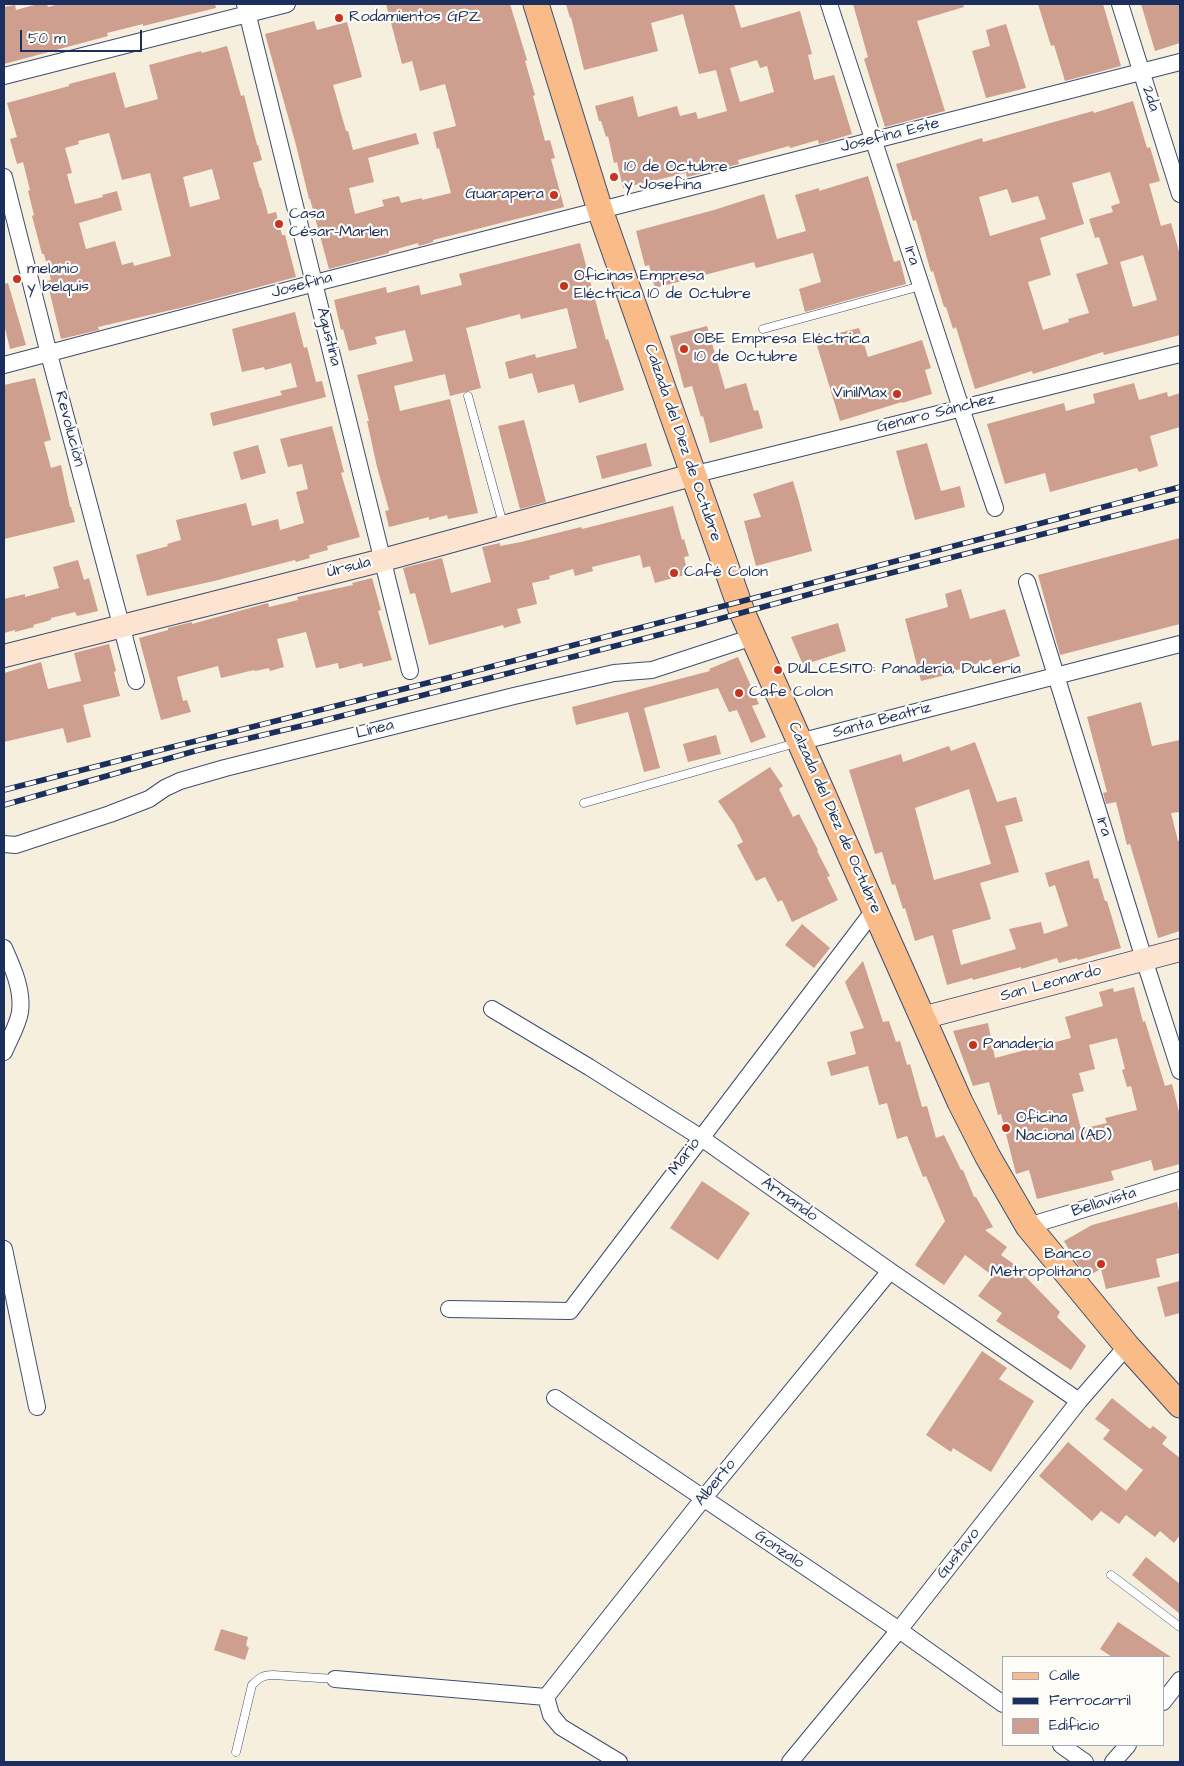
<!DOCTYPE html>
<meta charset="utf-8">
<style>
body{margin:0}
#map{position:relative;width:1184px;height:1766px;overflow:hidden;background:#f6efdd;font-family:"Architects Daughter",sans-serif}
canvas{display:block}
.frame{position:absolute;inset:0;border:5px solid #1b2f5e;pointer-events:none}
.legend{position:absolute;left:1002px;top:1656px;width:162px;height:90px;box-sizing:border-box;background:#fdfcf7;border:1px solid #a3aaba;margin:0;padding:6px 9px;list-style:none;font-size:15px;color:#1b2f5e}
.legend li{display:flex;align-items:center;gap:10px;height:25px}
.legend b{width:25px;border:1px solid #a3aaba}
.scale{position:absolute;left:20px;top:30px;width:122px;height:22px;box-sizing:border-box;border:2px solid #1b2f5e;border-top:0;padding-left:6px;font-size:15px;line-height:18px;white-space:nowrap;color:#1b2f5e;-webkit-text-stroke:4px #fdfcf7;paint-order:stroke}
</style>
<div id="map">
<canvas width="1184" height="1766"></canvas>
<div class="frame"></div>
<ul class="legend">
<li><b style="height:6px;background:#f9bc89"></b>Calle</li>
<li><b style="height:6px;background:#1b2f5e"></b>Ferrocarril</li>
<li><b style="height:14px;background:#ce9e8f"></b>Edificio</li>
</ul>
<div class="scale">50 m</div>
</div>
<script>
const ctx = document.querySelector('canvas').getContext('2d');
ctx.lineJoin = 'round';
function paint(path, color) { ctx.fillStyle = color; ctx.fill(path, 'evenodd'); }
function strokePath(path, color, width, dash) { ctx.strokeStyle = color; ctx.lineWidth = width; ctx.lineCap = dash ? 'butt' : 'round'; ctx.setLineDash(dash || []); ctx.stroke(path); }
function write(font, color, halo, rows, align = 'center') {
  ctx.font = font + ' "Architects Daughter",sans-serif'; ctx.lineWidth = 4.5; ctx.setLineDash([]); ctx.textBaseline = 'middle'; ctx.strokeStyle = halo; ctx.fillStyle = color; for (const [text, x, y, turn = 0] of rows) {
    ctx.save(); ctx.translate(x, y); ctx.rotate((+turn || 0) * Math.PI / 180); ctx.textAlign = isNaN(turn) ? turn : align; if (halo) ctx.strokeText(text, 0, 0); ctx.fillText(text, 0, 0); ctx.restore();
  }
}
const building = new Path2D(`
 M38 4H47L48 7 60 4H215L216 8 143 26V24L107 33 108 36 4 64V7L15 5 16 10Z
 M386 4H510L527 60 525 61 535 95 533 96 545 141 550 140 555 158 551 159 564 207 433 240V242L419 246 418 243 389 251V253L367 259 329 269 310 199H309L296 145 265 34 314 21 317 30 347 22 362 77 333 85 346 131H348L353 150 416 133 419 144 368 158 374 182 349 188 355 214 384 206 382 200 399 196 401 203 422 198V200L451 193 439 148 437 149 433 132 456 126 445 84 420 91 412 61 402 64Z
 M566 4H734L741 28 800 11 812 54 808 55 814 80 834 75 852 134 819 144 818 140 790 148 789 146 738 160 739 164 687 177 686 173 623 188 617 162 614 163 608 136 606 137 601 121H599L595 106 633 96 638 117 677 106 680 116 696 112 698 119 727 111 716 70 699 74 683 14 651 23 658 51 584 70 571 17 570 18ZM757 60 760 68 767 66 774 92 740 102 730 68Z
 M853 4H963L964 7 917 21 945 111 885 127 864 59 868 57Z
 M1038 4H1103L1121 66 1065 81 1054 45 1051 46Z
 M1141 4H1180V43L1155 51Z
 M1006 24 1026 88 986 98 972 51 990 46 986 30Z
 M227 46 241 96 244 95 257 145H258L262 160 253 163 260 188H261L268 214 276 212 282 235H285L296 277 184 307 98 327 99 330 61 339 47 281 51 280 44 254H42L32 216 34 215 28 191 30 190 23 162 17 164 10 139 17 137 7 103 69 86V84L115 72 125 108 158 99 149 65 201 51 202 53ZM109 133 122 180 150 173 171 256 134 266 133 262 122 265 115 241 86 249 79 223 122 210 117 191 102 195 103 197 75 204 67 174 72 173 65 148 79 144 78 141ZM212 169 220 199 190 207 183 177Z
 M1133 101 1147 148 1150 147 1160 181 1149 184 1161 226 1171 223 1180 255V335L1104 355 1103 352 1033 374 1032 371 975 389 956 327 953 329 946 307H944L933 271 931 272 916 220 913 221 896 164 982 138 983 142 1093 111 1094 113ZM1110 172 1120 203 1111 206 1113 212 1089 219 1095 238 1099 237 1108 264 1076 274 1089 313 1068 319 1069 322 1043 330 1028 282 1051 275 1040 238 1084 224 1072 183ZM1007 189 1012 203 1038 196 1046 219 990 236 979 197ZM1143 255 1157 300 1133 307 1120 262Z
 M868 176 894 262 900 260 906 284 805 312 799 289 821 282 813 253 756 268 754 262 655 288 649 265 645 266 636 231 714 210 764 194 777 239 806 231 795 195 819 188V191Z
 M580 243 606 340 608 339 624 390 579 403 574 384 538 393 532 373 509 379 505 362 535 354 536 358 577 348 567 308 521 319 520 314 466 328 481 388 450 396 445 374 394 386 400 411 450 399 478 513 448 519 447 515 429 520V517L389 527 385 511 389 510 377 467 367 421H369L357 375 413 361 405 330 375 337 377 344 349 351 343 329 341 330 334 300 386 287 387 293 419 285 421 295 462 285 459 274Z
 M8 283 26 345 10 349 4 324V284Z
 M295 312 304 348 307 347 316 382 322 381 326 397 213 426 210 413 282 395 280 391 297 387 291 363 265 370 264 367 242 372 232 329Z
 M707 326 725 389 746 383 754 411 758 410 763 428 710 443 703 416 701 417 692 386 684 388 670 336Z
 M859 328 868 357 922 340 931 368 925 370 932 394 902 403V402L840 421 815 339Z
 M35 378 51 440 44 442 51 468 61 465 70 507H71L75 522 4 539V385Z
 M1134 383 1139 400 1167 392 1168 397 1180 393V427L1150 436 1158 466 1139 472 1137 468 1050 492 1045 473 1005 484 987 424 1064 403 1066 411 1095 403 1093 394Z
 M524 420 546 502 520 509 498 426Z
 M332 426 344 472 341 473 360 537 327 546 328 550 309 555 310 558 296 562 295 560 214 581 147 596 136 555 168 546 167 544 181 540 176 520 246 503 252 526 278 519 280 530 304 523 296 492 308 489 302 464 288 467 280 439Z
 M646 443 652 466 602 479 596 456Z
 M927 443 941 491 960 486 965 507 915 520 896 451Z
 M258 445 266 473 241 480 233 452Z
 M793 481 799 501 812 551 756 566 744 521 761 517 753 494Z
 M673 506 682 540 684 539 689 556 684 557 688 574 655 583 650 566 643 568 640 555 592 567 593 571 575 576 573 569 549 576 550 579 532 583 537 604 517 609 521 623 504 628 503 625 429 645 415 593 410 594 403 568 442 558 451 593 491 582 482 547 500 543V546L521 542 581 527 582 529Z
 M1180 538V624L1060 655 1038 575Z
 M78 560 84 580 89 578 98 611 77 616 75 612 51 618V620L33 625 34 627 15 632V630L4 633V599L25 594V597L59 588 53 567Z
 M372 578 381 610 378 611 392 660 363 667 362 663 339 669 338 663 316 668 306 632 277 639 284 667 270 671 269 668 255 671 254 670 221 678 218 666 177 677 183 701 187 700 191 712 161 720 139 638 168 630V628L192 622V624L268 603 269 607 298 600 297 597 353 585 352 583Z
 M961 589 970 619 1005 609 1020 656 993 665 991 659 954 671V673L921 681 905 619 948 607 945 594Z
 M838 623 846 651 803 665 791 637Z
 M109 644 116 671 114 672 120 696 83 705 91 737 67 743 63 728 4 742V673L41 662 48 689 81 681 74 653Z
 M738 657 759 704 752 706 766 737 751 743 737 710 729 712 718 688 644 708 660 768 644 772 628 712 576 725 572 707 710 671 709 669Z
 M1141 702 1152 746 1180 740V812L1171 813 1178 841 1180 840V931L1158 938 1130 844 1127 845 1116 802 1106 804 1103 793 1107 792 1087 717Z
 M716 735 721 754 688 762 683 744Z
 M975 742 997 802 1016 797 1023 821 1005 826 1019 872 980 883 991 919 952 930 961 965 1016 949 1009 929 1041 922 1044 934 1068 926 1055 885 1049 887 1045 873 1089 860 1094 879 1098 878 1105 901H1107L1121 948 1078 960 1077 958 1059 963 1057 958 1021 969V967L973 980 972 978 947 985 933 935 915 941 905 908 903 909 895 884 892 885 882 852 875 854 849 770 901 754 903 762 949 746 951 751ZM969 789 991 864 934 880 915 808Z
 M770 767 783 786 779 789 793 817 799 814 818 850 817 851 830 876 827 877 838 900 792 922 782 900 778 902 765 877 756 881 737 845 743 842 734 824 718 801Z
 M802 924 830 948 814 968 785 945Z
 M863 961 883 1022 889 1021 896 1042 900 1041 907 1065 910 1064 922 1107 927 1106 936 1138 944 1135 961 1170H963L974 1197H976L993 1227 985 1230 1007 1247 1001 1255 1022 1270 1021 1272 1060 1312 1057 1317 1086 1346 1071 1370 996 1321 1002 1313 978 1296 993 1276 965 1255 944 1285 915 1265 945 1221 926 1176 923 1177 907 1136 897 1139 887 1103 879 1105 868 1066 831 1076 827 1062 856 1054 850 1032 864 1028 845 982Z
 M1134 987 1143 1022 1145 1021 1165 1086 1172 1084 1180 1116V1164L1154 1171 1151 1160 1111 1171 1114 1180 1037 1199 1029 1170 1016 1174 1001 1114 998 1115 989 1082 973 1086 953 1031 988 1023 995 1058 1071 1038 1065 1017 1103 1006 1099 992 1113 988 1114 992ZM1117 1038 1125 1069 1122 1070 1127 1087 1131 1086 1137 1110 1105 1118 1107 1123 1081 1129 1072 1094 1084 1091 1079 1073 1095 1069 1089 1045Z
 M702 1181 750 1213 718 1260 670 1228Z
 M1177 1202 1180 1215V1253L1156 1259 1160 1277 1106 1289 1101 1269 1088 1276 1077 1263 1064 1241 1092 1225Z
 M1180 1281V1313L1165 1317 1157 1287Z
 M982 1351 1007 1368 999 1379 1034 1401 991 1472 953 1448 951 1452 926 1435Z
 M1112 1398 1150 1429 1153 1426 1167 1437 1162 1444 1180 1458V1535L1174 1543 1160 1531 1155 1537 1126 1515 1119 1524 1101 1511 1092 1521 1039 1476 1068 1442 1126 1491 1143 1470 1103 1439 1110 1430 1095 1419Z
 M1146 1557 1180 1584V1614L1132 1575Z
 M1118 1622 1171 1657H1112L1100 1649Z
 M221 1629 248 1637 246 1645 249 1648 245 1660 214 1650Z`);
const lane = new Path2D(`
 M763 329 921 286
 M468 396 503 524
 M584 803 796 743
 M1111 1575 1180 1627
 M236 1752 252 1685C259 1678 263 1675 273 1675L335 1679`);
const street = new Path2D(`
 M245 4 410 671
 M829 4 961 408 995 508
 M1120 4 1180 194
 M4 76 287 4
 M4 177 49 354 136 681
 M4 365 315 283 1180 62
 M692 475 1180 354
 M1027 582 1144 959 1180 1071
 M799 742 1180 644
 M4 844 16 845 110 814 149 799 165 788 180 781 225 768 514 696 614 673 652 670 753 637
 M4 948C13 968 23 990 20 1012 18 1025 9 1040 4 1052
 M492 1009 589 1067 700 1137 890 1271 1079 1401
 M1028 1226 1180 1180
 M4 1249 37 1407
 M449 1309 570 1311 875 909
 M555 1398 899 1630 1003 1704
 M335 1679 546 1697
 M546 1697 703 1499 890 1271
 M546 1697 551 1715 561 1727 619 1762
 M1163 1702 1180 1680
 M1061 1745 1085 1762
 M790 1762 899 1630 1079 1401 1127 1346
 M1113 1762 1128 1745`);
const secondary = new Path2D(`
 M4 656 383 560 692 475
 M922 1018 1180 950`);
const primary = new Path2D(`
 M536 4 600 210 742 612 960 1102 988 1157 1028 1226 1127 1346 1180 1405`);
const rail = new Path2D(`
 M4 790 168 748 459 675 1180 487
 M4 805 195 751 318 722 697 625 836 587 1180 499`);
const markers = [
 [339,18,5,"#c8321e"],
 [614,177,5,"#c8321e"],
 [554,195,5,"#c8321e"],
 [279,224,5,"#c8321e"],
 [17,279,5,"#c8321e"],
 [564,286,5,"#c8321e"],
 [684,349,5,"#c8321e"],
 [897,394,5,"#c8321e"],
 [674,573,5,"#c8321e"],
 [778,670,5,"#c8321e"],
 [739,693,5,"#c8321e"],
 [973,1045,5,"#c8321e"],
 [1006,1128,5,"#c8321e"],
 [1101,1264,5,"#c8321e"]
];
const poiNames = [
 ["Rodamientos GPZ",349,18],
 ["10 de Octubre",624,168],
 ["y Josefina",624,186],
 ["Guarapera",544,195,"right"],
 ["Casa",289,215],
 ["César-Marlen",289,233],
 ["melanio",27,270],
 ["y belquis",27,288],
 ["Oficinas Empresa",574,277],
 ["Eléctrica 10 de Octubre",574,295],
 ["OBE Empresa Eléctrica",694,340],
 ["10 de Octubre",694,358],
 ["VinilMax",887,394,"right"],
 ["Café Colon",684,573],
 ["DULCESITO: Panadería, Dulcería",788,670],
 ["Cafe Colon",749,693],
 ["Panadería",983,1045],
 ["Oficina",1016,1119],
 ["Nacional (AD)",1016,1137],
 ["Banco",1091,1255,"right"],
 ["Metropolitano",1091,1273,"right"]
];
const streetNames = [
 ["2da",1150,99,72],
 ["Josefina Este",890,136,-14],
 ["1ra",911,256,72],
 ["Josefina",302,286,-15],
 ["Agustina",328,337,76],
 ["Genaro Sánchez",936,414,-14],
 ["Revolución",69,429,75],
 ["Calzada del Diez de Octubre",682,443,71],
 ["Úrsula",349,568,-14],
 ["Santa Beatriz",882,721,-15],
 ["Línea",375,730,-14],
 ["Calzada del Diez de Octubre",834,818,66],
 ["1ra",1103,827,73],
 ["San Leonardo",1051,984,-15],
 ["Mario",685,1157,-53],
 ["Armando",789,1200,35],
 ["Bellavista",1104,1203,-17],
 ["Alberto",716,1483,-51],
 ["Gonzalo",779,1550,34],
 ["Gustavo",959,1554,-52]
];
paint(building, '#ce9e8f');
strokePath(lane, '#3c4c71', 9);
strokePath(street, '#3c4c71', 18);
strokePath(secondary, '#3c4c71', 24);
strokePath(primary, '#3c4c71', 27);
strokePath(lane, '#fff', 8);
strokePath(street, '#fff', 16);
strokePath(secondary, '#fde4d0', 22);
strokePath(primary, '#f9bc89', 25);
strokePath(rail, '#1b2f5e', 5.5);
strokePath(rail, '#fdfcf7', 4, [11]);
for (const [x, y, r, color] of markers) { const dot = new Path2D(); dot.arc(x, y, r, 0, 2 * Math.PI); ctx.fillStyle = color; ctx.fill(dot); strokePath(dot, '#fdfcf7', 2); }
write('16px', '#1b2f5e', '#fdfcf7', poiNames, 'left');
write('16px', '#1b2f5e', '#fdfcf7', streetNames);
</script>
